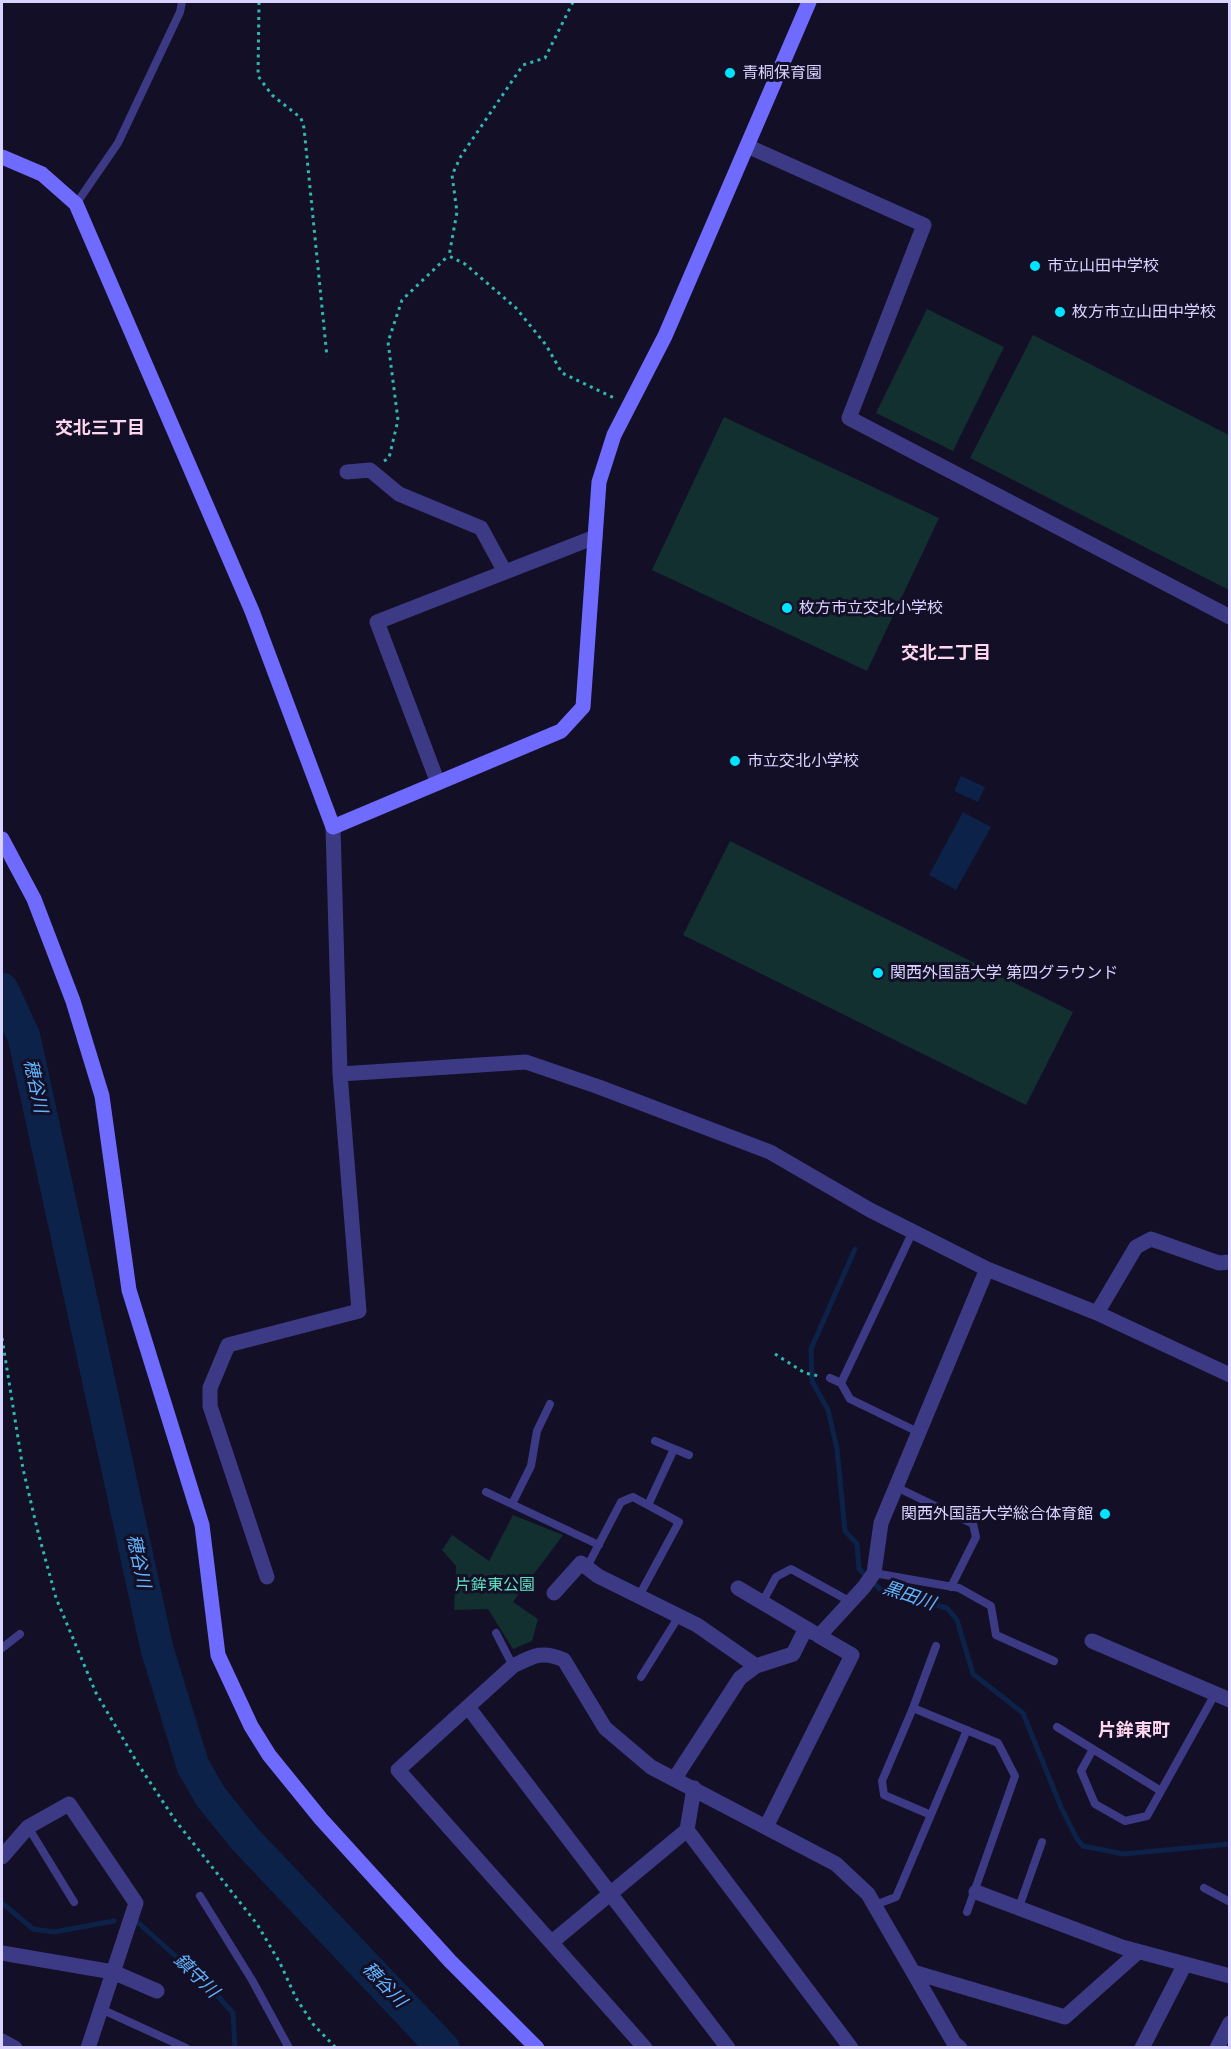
<!DOCTYPE html>
<meta charset="utf-8">
<style>
body{margin:0}
#map{position:relative;width:1231px;height:2049px;overflow:hidden;background:#130f26;font-family:Montserrat,sans-serif}
canvas{display:block}
.frame{position:absolute;inset:0;border:3px solid #d9d4ff;pointer-events:none}
</style>
<div id="map">
<canvas width="1231" height="2049"></canvas>
<div class="frame"></div>
</div>
<script>
const ctx = document.querySelector('canvas').getContext('2d');
ctx.lineJoin = 'round';
function paint(path, color) { ctx.fillStyle = color; ctx.fill(path, 'evenodd'); }
function strokePath(path, color, width, dash) { ctx.strokeStyle = color; ctx.lineWidth = width; ctx.lineCap = dash ? 'butt' : 'round'; ctx.setLineDash(dash || []); ctx.stroke(path); }
function write(font, color, halo, rows, align = 'center') {
  ctx.font = font + ' Montserrat,"Noto Sans JP",sans-serif'; ctx.lineWidth = 6; ctx.setLineDash([]); ctx.textBaseline = 'middle'; ctx.strokeStyle = halo; ctx.fillStyle = color; for (const [text, x, y, turn = 0] of rows) {
    ctx.save(); ctx.translate(x, y); ctx.rotate((+turn || 0) * Math.PI / 180); ctx.textAlign = isNaN(turn) ? turn : align; if (halo) ctx.strokeText(text, 0, 0); ctx.fillText(text, 0, 0); ctx.restore();
  }
}
const green = new Path2D(`
 M927 309 1004 347 953 451 876 413Z
 M1033 335 1229 435V590L970 458Z
 M724 417 939 518 867 671 652 570Z
 M730 841 1073 1012 1026 1105 683 935Z
 M513 1515 563 1535 513 1602 538 1619 532 1641 513 1649 488 1609 454 1610 456 1566 442 1550 452 1535 489 1561Z`);
const water = new Path2D(`
 M961 776 985 787 978 802 954 791Z
 M963 812 991 827 956 890 929 875Z`);
const stream = new Path2D(`
 M855 1249 811 1349 812 1381 828 1410 837 1449 845 1531 857 1544 859 1569 881 1590 947 1608 957 1620 973 1674 1023 1713 1061 1807 1077 1839 1083 1846 1124 1854 1230 1844
 M2 1903 33 1929 54 1932 114 1921
 M134 1919 207 1984 233 2013 235 2048`);
const river = new Path2D(`
 M2 989 24 1037 157 1649 193 1766 211 1797 244 1838 443 2048`);
const path = new Path2D(`
 M259 2 258 76 272 95 301 118 304 128 327 357
 M573 2 545 58 523 65 461 156 452 175 457 212 449 256 465 264 516 308 546 345 562 373 614 398
 M384 461 389 458 398 420 388 342 402 300 448 256
 M2 1338 23 1469 38 1532 56 1598 96 1693 138 1764 175 1820 257 1924 280 1963 296 1998 313 2024 336 2048
 M775 1354 805 1373 819 1376`);
const lane = new Path2D(`
 M76 204 118 143 180 12 182 2
 M830 1378 841 1383 850 1399 918 1432
 M841 1383 913 1231
 M655 1441 689 1455
 M896 1487 973 1524 976 1537 951 1587
 M486 1492 599 1545
 M512 1504 531 1466 537 1431 550 1404
 M648 1505 674 1449
 M587 1567 621 1502 633 1497 679 1522 639 1596
 M874 1573 959 1588 991 1606 996 1635 1054 1661
 M762 1603 776 1577 791 1569 851 1602
 M496 1633 513 1666
 M2 1648 20 1634
 M641 1677 679 1616
 M913 1708 998 1743 1015 1776 967 1912
 M1057 1727 1161 1791 1215 1694
 M1093 1749 1081 1771 1095 1804 1125 1821 1147 1816 1161 1791
 M931 1815 884 1795 882 1781 913 1708 936 1646
 M28 1827 74 1902
 M1204 1888 1230 1902
 M200 1896 252 1980 289 2048
 M875 1905 896 1897 967 1730
 M1019 1907 1042 1842
 M101 2009 186 2048`);
const street = new Path2D(`
 M747 146 924 225 849 418 1230 617
 M347 472 370 470 399 494 481 528 505 572
 M438 783 377 622 595 537
 M340 1074 526 1062 599 1087 770 1152 870 1210 987 1269 1097 1313 1230 1375
 M1097 1313 1136 1247 1151 1239 1219 1263 1230 1262
 M267 1577 210 1406V1388L228 1345 359 1311 340 1074 333 827
 M738 1588 814 1633
 M554 1593 581 1563 598 1576 697 1625 756 1666
 M1092 1641 1230 1700
 M468 1707 728 2048
 M675 1778 740 1678 756 1666 793 1654 806 1628
 M766 1827 852 1655 819 1636 864 1587 874 1573 881 1523 987 1269
 M687 1830 851 2048
 M2 1857 28 1827 69 1804 136 1903 88 2048
 M976 1892 1122 1947 1230 1976
 M552 1942 687 1830 694 1788
 M2 1953 113 1972 157 1991
 M913 1972 1065 2017 1138 1952
 M2 2041 15 2048
 M645 2048 398 1770 513 1666C533 1656 542 1650 564 1660L605 1728 651 1767 836 1864 868 1894 954 2043 960 2048
 M1142 2048 1185 1964
 M1217 2048 1230 2023`);
const secondary = new Path2D(`
 M2 157 42 174 76 204 252 611 333 827 561 731 583 707 599 482 614 435 665 336 809 2
 M2 839 34 899 73 1001 102 1096 129 1290 202 1525 218 1655 251 1726 269 1755 321 1819 450 1961 537 2048`);
const markers = [
 [730,73,6,"#00e5ff"],
 [1035,266,6,"#00e5ff"],
 [1060,312,6,"#00e5ff"],
 [787,608,6,"#00e5ff"],
 [735,761,6,"#00e5ff"],
 [878,973,6,"#00e5ff"],
 [1105,1514,6,"#00e5ff"]
];
const poiNames = [
 ["青桐保育園",742,73],
 ["市立山田中学校",1047,266],
 ["枚方市立山田中学校",1072,312],
 ["枚方市立交北小学校",799,608],
 ["市立交北小学校",747,761],
 ["関西外国語大学 第四グラウンド",890,973],
 ["関西外国語大学総合体育館",1093,1514,"right"]
];
const parkNames = [
 ["片鉾東公園",495,1585]
];
const neighbourhoodNames = [
 ["交北三丁目",100,429],
 ["交北二丁目",946,654],
 ["片鉾東町",1134,1731]
];
const waterNames = [
 ["穂谷川",35,1086,78],
 ["穂谷川",138,1561,78],
 ["黒田川",909,1596,19],
 ["鎮守川",196,1976,44],
 ["穂谷川",384,1985,46]
];
paint(green, '#12302f');
paint(water, '#0c2248');
strokePath(stream, '#0c2248', 5);
strokePath(river, '#0c2248', 33);
strokePath(path, '#2fb8b0', 3, [3, 4.5]);
strokePath(lane, '#3d3a85', 8);
strokePath(street, '#3d3a85', 15);
strokePath(secondary, '#6f6bff', 15);
for (const [x, y, r, color] of markers) { const dot = new Path2D(); dot.arc(x, y, r, 0, 2 * Math.PI); ctx.fillStyle = color; ctx.fill(dot); strokePath(dot, '#130f26', 2); }
write('16px', '#d9d4ff', '#130f26', poiNames, 'left');
write('16px', '#5fe0c0', '#130f26', parkNames);
write('bold 18px', '#ffd6f0', '#130f26', neighbourhoodNames);
write('italic 18px', '#62b6ff', '#130f26', waterNames);
</script>
